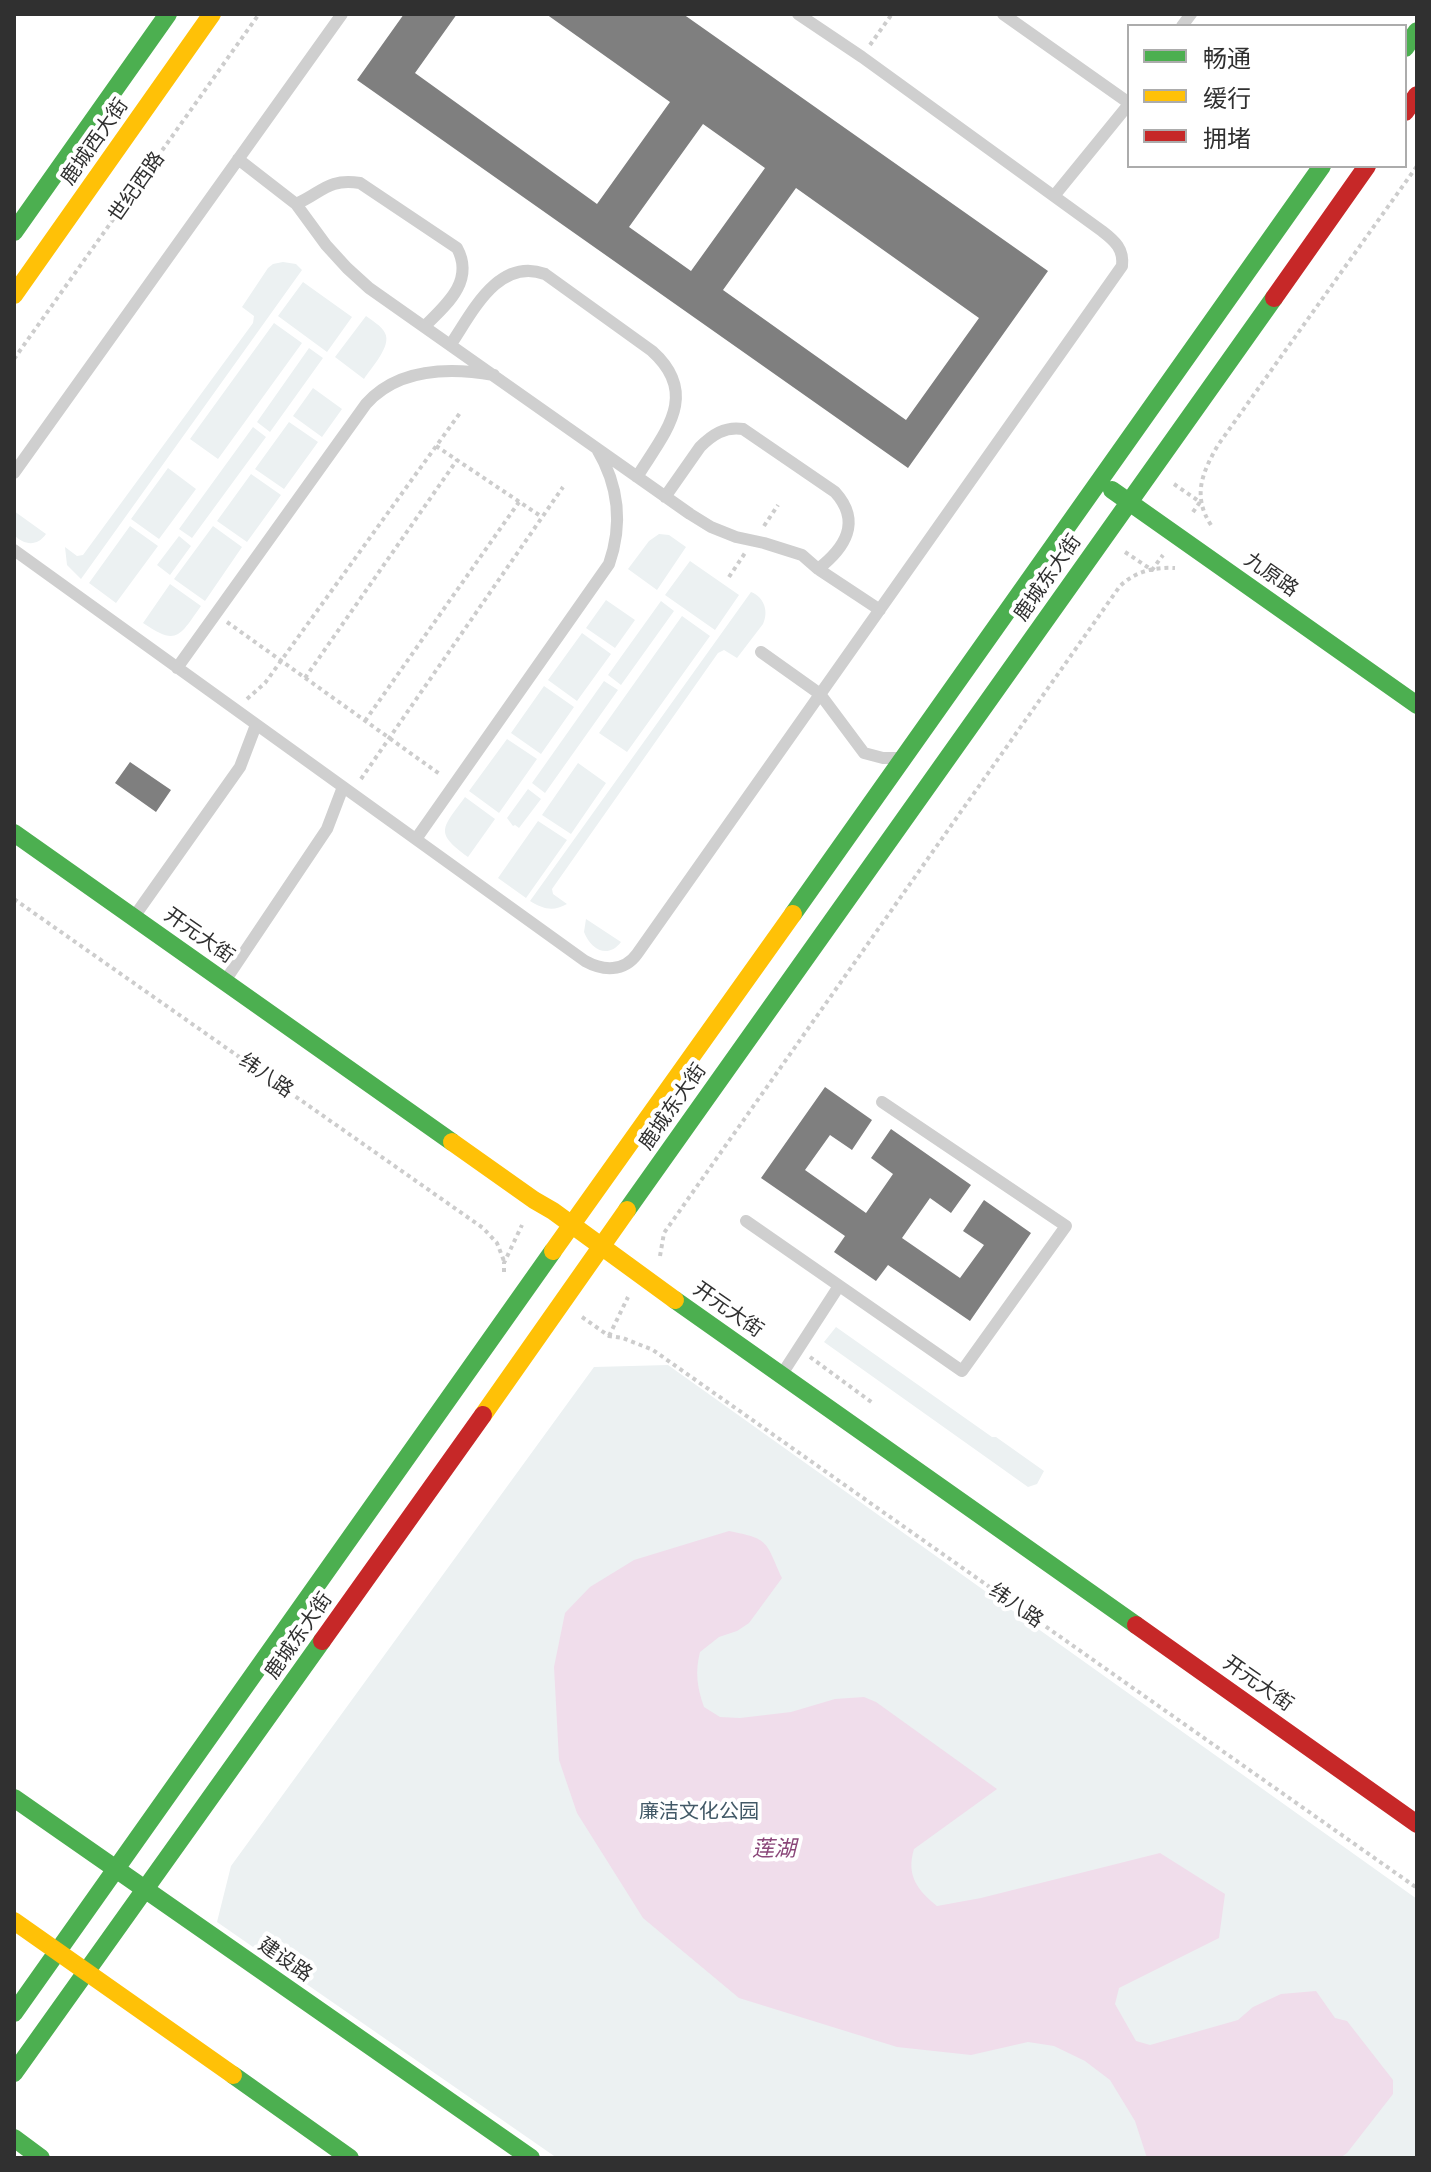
<!DOCTYPE html>
<meta charset="utf-8">
<style>
body{margin:0}
#map{position:relative;width:1431px;height:2172px;overflow:hidden;background:#fff;font-family:Rubik,"Noto Sans SC",sans-serif}
canvas{display:block}
.frame{position:absolute;inset:0;border:16px solid #303030;pointer-events:none}
.legend{position:absolute;left:1127px;top:24px;width:280px;height:144px;box-sizing:border-box;background:#fff;border:2px solid #acacac;margin:0;padding:10px 14px;list-style:none;font-size:24px;color:#303030}
.legend li{display:flex;align-items:center;gap:16px;height:40px}
.legend b{width:40px;border:2px solid #acacac}
</style>
<div id="map">
<canvas width="1431" height="2172"></canvas>
<div class="frame"></div>
<ul class="legend">
<li><b style="height:10px;background:#4caf50"></b>畅通</li>
<li><b style="height:10px;background:#ffc107"></b>缓行</li>
<li><b style="height:10px;background:#c62828"></b>拥堵</li>
</ul>
</div>
<script>
const ctx = document.querySelector('canvas').getContext('2d');
ctx.lineJoin = 'round';
function paint(path, color) { ctx.fillStyle = color; ctx.fill(path, 'evenodd'); }
function strokePath(path, color, width, dash) { ctx.strokeStyle = color; ctx.lineWidth = width; ctx.lineCap = dash ? 'butt' : 'round'; ctx.setLineDash(dash || []); ctx.stroke(path); }
function write(font, color, halo, rows, align = 'center') {
  ctx.font = font + ' Rubik,"Noto Sans SC",sans-serif'; ctx.lineWidth = 8; ctx.setLineDash([]); ctx.textBaseline = 'middle'; ctx.strokeStyle = halo; ctx.fillStyle = color; for (const [text, x, y, turn = 0] of rows) {
    ctx.save(); ctx.translate(x, y); ctx.rotate((+turn || 0) * Math.PI / 180); ctx.textAlign = isNaN(turn) ? turn : align; if (halo) ctx.strokeText(text, 0, 0); ctx.fillText(text, 0, 0); ctx.restore();
  }
}
const green = new Path2D(`
 M283 262 296 264 302 270 81 579 67 565 65 547 77 556 83 555 253 323 254 316 242 307 268 268 273 264Z
 M303 282 352 317 327 352 278 316Z
 M366 316C371 320 382 326 385 333 392 346 371 368 364 379L335 357Z
 M274 323 302 343 218 459 190 439Z
 M309 348 323 358 270 432 257 422Z
 M313 388 342 409 322 437 293 416Z
 M289 422 318 442 284 489 255 469Z
 M253 427 266 437 192 538 179 529Z
 M168 468 196 489 159 539 131 519Z
 M251 474 281 495 247 542 217 521Z
 M14 511 46 534C37 547 24 545 14 535Z
 M130 526 158 546 116 603 89 583Z
 M213 526 242 547 205 601 174 579Z
 M659 534 669 535 686 547 657 590 628 569 649 541Z
 M179 536 191 546 170 575 157 565Z
 M690 561 739 595 715 630 665 595Z
 M170 584 201 606C179 637 177 646 143 623Z
 M751 592C764 597 769 611 763 624L737 658 724 650 718 653 552 889 553 894 567 904C553 912 543 909 530 901Z
 M606 600 635 620 615 648 586 628Z
 M661 601 674 611 621 685 608 675Z
 M682 616 710 636 627 752 599 733Z
 M582 633 611 654 577 701 548 680Z
 M604 681 618 690 545 793 532 783Z
 M544 686 574 707 541 754 511 733Z
 M507 739 537 759 499 813 469 791Z
 M578 763 606 783 571 834 542 815Z
 M528 789 541 799 519 828 515 825 513 826 507 818Z
 M465 797 495 819 468 857C434 832 442 829 465 797Z
 M538 821 567 840 526 898 498 878Z
 M586 919 621 942C608 959 591 950 584 932Z
 M836 1327 992 1437H996L1044 1471 1037 1484 1028 1487 824 1342Z
 M668 1365 1417 1899V2158H557L217 1922 231 1866 594 1367Z`);
const water = new Path2D(`
 M729 1531C770 1539 765 1541 782 1578L749 1623 737 1631 719 1637 700 1652C695 1672 697 1687 704 1707L720 1717 740 1718 791 1712 835 1699 864 1697 876 1702 997 1789 914 1849C906 1875 917 1890 937 1906L981 1898 1160 1853 1225 1894 1219 1938 1119 1988 1115 2004 1136 2041 1150 2045 1238 2020 1253 2007 1281 1994 1316 1991 1335 2018 1347 2021 1393 2080V2094L1347 2153 1340 2158H1147L1135 2121 1110 2080 1085 2061 1054 2046 1028 2042 971 2055 897 2047 739 1998 643 1918 577 1813 559 1760 554 1667 565 1613 590 1587 634 1560Z`);
const building = new Path2D(`
 M404 14H457L415 73 597 204 670 102 546 14H683L1048 271 908 468 357 80ZM703 124 765 168 691 271 629 227ZM796 188 979 318 906 420 723 290Z
 M130 762 171 790 156 812 115 783Z
 M825 1087 872 1120 852 1150 830 1135 805 1170 866 1213 893 1174 871 1158 891 1129 971 1185 951 1213 930 1198 902 1238 960 1278 984 1245 963 1231 984 1200 1031 1233 970 1321 888 1265 876 1281 834 1252 845 1236 761 1178Z`);
const path = new Path2D(`
 M870 45 892 14
 M14 359 259 14
 M436 446 542 517
 M1174 484 1200 502 1191 515
 M1211 525C1192 496 1202 473 1218 445L1417 166
 M764 526 778 505
 M1125 552 1152 570 1163 555
 M729 577 745 553
 M227 622 441 775
 M305 678 457 460
 M247 699 265 683 460 413
 M365 721 519 502
 M361 779 563 487
 M14 899 483 1228 497 1243 504 1261
 M660 1256 664 1233 1120 586C1136 571 1154 567 1175 568
 M504 1272V1263L522 1225
 M582 1317 609 1336 623 1338 653 1350 1417 1888
 M609 1336 628 1297
 M810 1357 874 1404`);
const lane = new Path2D(`
 M1003 14 1129 103
 M1182 26 1191 14
 M238 159 296 204 326 245 347 268 369 288 690 514 711 527 736 537 764 543 802 555 818 569 880 610
 M1054 196 1129 104
 M296 204C322 193 327 178 360 183L457 248C475 281 446 305 425 326
 M451 344C472 313 498 257 545 274L652 351C701 395 664 433 637 477
 M14 473 342 14
 M665 497 700 447C712 435 725 426 743 429L835 492C862 522 845 548 818 569
 M14 550 585 961C603 971 624 972 637 954L1122 266C1124 249 1115 241 1102 231L862 57 798 14
 M761 652 820 694 864 753 883 758H898
 M177 668 366 404C398 368 448 367 494 375
 M416 839 609 564C623 524 619 486 597 449
 M132 913 136 914 240 767 256 725
 M227 978 327 829 343 787
 M746 1221 962 1371 1066 1226 882 1102
 M782 1374 839 1286`);
const fast = new Path2D(`
 M1405 48 1417 31
 M14 232 168 14
 M1112 490 1417 705
 M14 833 452 1142
 M793 914 1322 166
 M627 1210 1274 298
 M675 1300 1136 1625
 M14 1798 531 2158
 M14 2013 553 1251
 M14 2073 322 1641
 M233 2075 350 2158
 M14 2138 41 2158`);
const slow = new Path2D(`
 M14 295 212 14
 M452 1142 534 1200 553 1211 675 1300
 M553 1251 793 914
 M483 1415 627 1210
 M14 1921 233 2075`);
const jam = new Path2D(`
 M1405 112 1417 95
 M1274 298 1367 166
 M1136 1625 1417 1824
 M322 1641 483 1415`);
const streetNames = [
 ["鹿城西大街",95,142,-55],
 ["世纪西路",137,187,-55],
 ["九原路",1271,575,35],
 ["鹿城东大街",1048,578,-55],
 ["开元大街",199,936,35],
 ["纬八路",266,1076,35],
 ["鹿城东大街",673,1107,-55],
 ["开元大街",728,1310,35],
 ["纬八路",1016,1606,35],
 ["鹿城东大街",299,1636,-55],
 ["开元大街",1258,1684,35],
 ["建设路",285,1960,35]
];
const parkNames = [
 ["廉洁文化公园",699,1812]
];
const waterNames = [
 ["莲湖",774,1850]
];
paint(green, '#ecf1f2');
paint(water, '#f0ddeb');
paint(building, '#7f7f7f');
strokePath(path, '#cdcdcd', 4, [4, 4]);
strokePath(lane, '#cfcfcf', 12);
strokePath(fast, '#4caf50', 18);
strokePath(slow, '#ffc107', 18);
strokePath(jam, '#c62828', 18);
write('20px', '#303030', '#fff', streetNames);
write('20px', '#425967', '#fff', parkNames);
write('italic 22px', '#8a4779', '#fff', waterNames);
</script>
